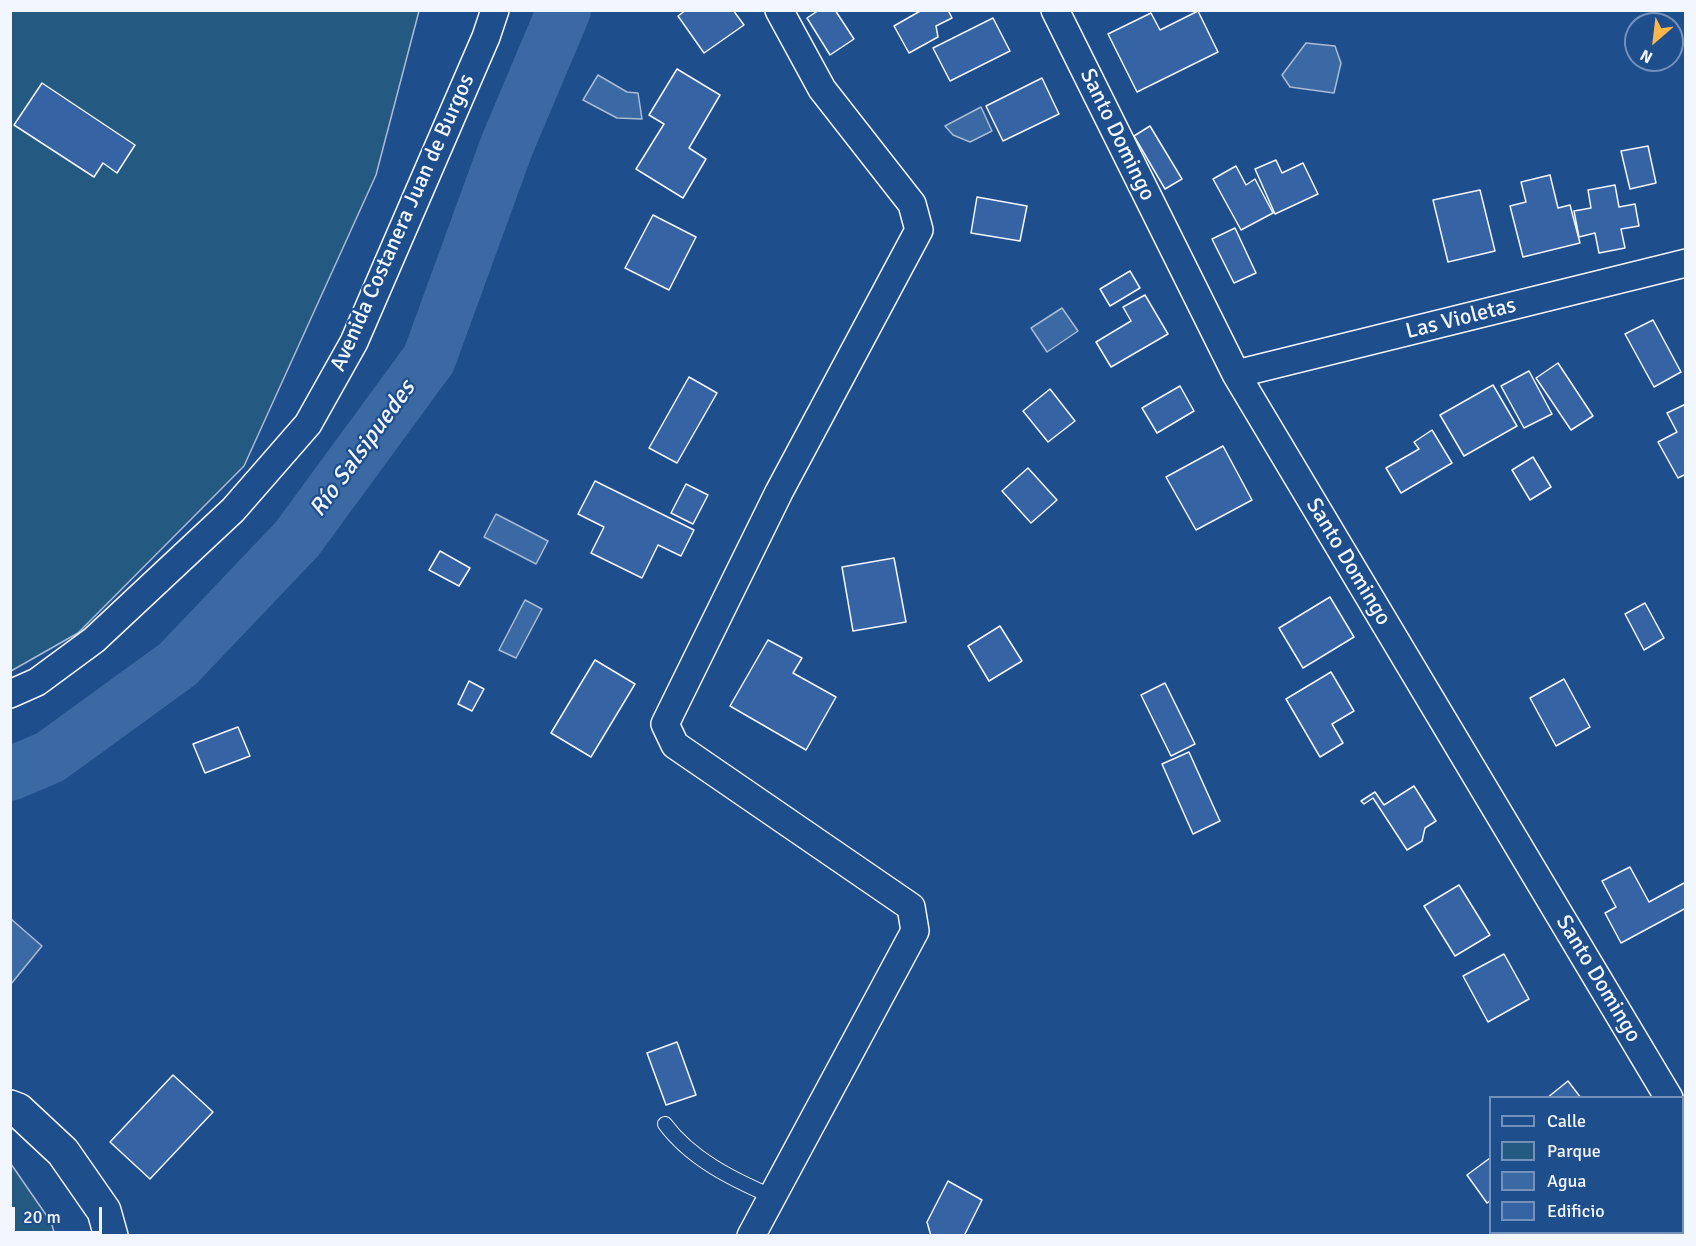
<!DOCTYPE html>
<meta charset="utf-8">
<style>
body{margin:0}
#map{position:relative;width:1696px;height:1246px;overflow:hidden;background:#1f4e8c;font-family:Signika,sans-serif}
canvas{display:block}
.frame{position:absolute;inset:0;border:12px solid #f2f6ff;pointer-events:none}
.legend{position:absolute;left:1489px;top:1096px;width:195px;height:138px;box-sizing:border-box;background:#1f4e8c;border:2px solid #7391ba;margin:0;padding:8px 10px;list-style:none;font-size:18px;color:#f2f6ff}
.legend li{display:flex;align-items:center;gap:12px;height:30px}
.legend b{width:30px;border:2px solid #7391ba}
.north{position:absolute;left:1624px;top:12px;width:60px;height:60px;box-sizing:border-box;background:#1f4e8c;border:2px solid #7391ba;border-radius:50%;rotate:208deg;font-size:16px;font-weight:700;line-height:24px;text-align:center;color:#f2f6ff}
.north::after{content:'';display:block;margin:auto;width:21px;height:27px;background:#ffb74d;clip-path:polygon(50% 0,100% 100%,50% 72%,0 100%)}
.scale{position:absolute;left:12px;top:1207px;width:90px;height:27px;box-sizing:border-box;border:3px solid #f2f6ff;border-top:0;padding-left:8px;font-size:18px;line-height:21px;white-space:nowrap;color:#f2f6ff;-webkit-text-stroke:4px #1f4e8c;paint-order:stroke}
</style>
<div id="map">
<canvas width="1696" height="1246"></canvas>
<div class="frame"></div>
<ul class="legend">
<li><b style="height:8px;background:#1f4e8c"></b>Calle</li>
<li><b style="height:16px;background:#245a82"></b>Parque</li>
<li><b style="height:16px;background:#3b69a3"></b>Agua</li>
<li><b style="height:16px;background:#3563a3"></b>Edificio</li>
</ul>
<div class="north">N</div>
<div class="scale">20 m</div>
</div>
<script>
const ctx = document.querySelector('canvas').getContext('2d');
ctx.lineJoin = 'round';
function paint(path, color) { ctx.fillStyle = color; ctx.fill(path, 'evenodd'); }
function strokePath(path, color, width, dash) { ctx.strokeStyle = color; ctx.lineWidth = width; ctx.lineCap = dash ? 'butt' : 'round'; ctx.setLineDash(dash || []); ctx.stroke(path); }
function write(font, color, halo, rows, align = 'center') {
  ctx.font = font + ' Signika,sans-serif'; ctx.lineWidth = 4.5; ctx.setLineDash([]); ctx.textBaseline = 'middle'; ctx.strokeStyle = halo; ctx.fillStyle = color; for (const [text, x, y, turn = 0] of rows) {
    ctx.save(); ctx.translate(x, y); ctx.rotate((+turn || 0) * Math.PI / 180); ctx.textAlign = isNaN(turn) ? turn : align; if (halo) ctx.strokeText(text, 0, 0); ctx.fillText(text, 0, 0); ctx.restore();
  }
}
const green = new Path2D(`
 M11 11H419L376 175 244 466 78 633 11 671Z
 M11 1164 51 1222 55 1235H11Z`);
const water = new Path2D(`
 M1306 43 1335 46 1341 63 1334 93 1290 87 1282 75Z
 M598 75 627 92 638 93 642 119 617 118 583 100Z
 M981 107 992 131 970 142 953 135 945 126Z
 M1062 308 1078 331 1047 352 1031 328Z
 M496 514 548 541 536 564 484 537Z
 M525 600 542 609 516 658 499 650Z
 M11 919 42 946 11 984Z`);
const river = new Path2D(`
 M10 774 50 757 178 664 297 539 429 359 507 145 564 10`);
const building = new Path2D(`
 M686 10H733L744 25 704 53 678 16Z
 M819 10H835L854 39 830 55 807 18Z
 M922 10H948L952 18 936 26 938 37 909 53 894 26Z
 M1198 11 1218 52 1137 92 1108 34 1151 13 1160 30Z
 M993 18 1010 51 950 81 933 48Z
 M677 69 720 95 689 148 706 159 683 198 636 169 664 124 649 115Z
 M1042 78 1059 114 1003 141 986 106Z
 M42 83 135 145 117 173 103 163 94 177 14 125Z
 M1150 126 1182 179 1165 189 1134 136Z
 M1648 146 1656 183 1630 189 1621 151Z
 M1276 160 1282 173 1303 163 1318 194 1275 214 1255 169Z
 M1236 166 1246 185 1255 179 1273 213 1241 230 1213 179Z
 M1550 175 1558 208 1570 205 1580 243 1523 257 1510 206 1526 202 1521 182Z
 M1615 185 1619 207 1635 204 1639 226 1621 229 1625 248 1599 253 1595 233 1579 237 1574 211 1591 208 1588 190Z
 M1480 190 1495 251 1448 262 1433 200Z
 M977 197 1027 206 1020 241 971 233Z
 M653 215 696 237 669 290 625 268Z
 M1235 228 1256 273 1234 283 1212 239Z
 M1130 271 1140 288 1110 306 1100 289Z
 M1145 295 1168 334 1111 367 1096 342 1131 321 1123 307Z
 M1653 320 1681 372 1654 387 1625 334Z
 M1558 363 1593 416 1571 430 1536 378Z
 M1529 371 1552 414 1524 428 1501 386Z
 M689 377 717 393 677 463 649 448Z
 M1493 385 1517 426 1464 456 1440 415Z
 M1180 386 1194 411 1157 433 1142 408Z
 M1050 389 1075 421 1048 442 1023 411Z
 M1686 404V474L1678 478 1658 442 1677 432 1667 413Z
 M1432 430 1452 463 1401 493 1386 468 1419 449 1414 442Z
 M1223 446 1252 500 1196 530 1166 477Z
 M1533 457 1551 487 1530 500 1512 470Z
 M1028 468 1057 500 1031 523 1002 491Z
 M595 481 694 530 681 556 658 545 642 578 591 553 604 527 578 514Z
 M686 484 708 495 693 524 671 513Z
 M440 551 470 568 459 586 429 570Z
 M894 558 906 622 853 631 842 567Z
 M1330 597 1354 637 1303 668 1279 628Z
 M1645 603 1664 638 1644 650 1625 614Z
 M1000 626 1022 661 989 681 968 646Z
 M768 640 802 658 793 673 836 697 806 750 730 706Z
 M595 660 635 684 591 757 551 733Z
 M1331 672 1354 711 1332 724 1343 743 1320 757 1286 699Z
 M1564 679 1590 727 1556 746 1530 698Z
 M469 681 484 689 472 711 458 704Z
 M1165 683 1195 744 1171 756 1141 695Z
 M238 727 250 756 205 773 193 744Z
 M1189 752 1220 821 1193 834 1162 764Z
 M1414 786 1436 821 1425 828 1422 841 1407 850 1373 798 1364 804 1361 801 1375 792 1384 805Z
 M1630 867 1649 902 1684 883 1686 887V908L1621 943 1605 913 1616 907 1602 881Z
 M1459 885 1490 935 1455 956 1424 906Z
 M1504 954 1529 999 1488 1022 1463 976Z
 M677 1042 696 1095 666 1105 647 1053Z
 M173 1075 213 1112 150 1179 110 1142Z
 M1568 1081 1581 1098H1547Z
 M1490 1158V1201L1487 1203 1467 1175Z
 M948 1181 982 1200 964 1236H931L927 1222Z
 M1658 1232H1679L1681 1236H1654Z`);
const service = new Path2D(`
 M665 1124C691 1159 732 1179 771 1196`);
const minor = new Path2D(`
 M1055 10 1236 374 1669 1098
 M1236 374 1686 263
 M10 694 37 682 94 640 233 510 308 424 354 342 486 37 495 10
 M1682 1120 1686 1125
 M751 1236 915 931 911 907 675 745 665 724 779 492 919 230 912 204 822 89 779 10`);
const tertiary = new Path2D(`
 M10 1107 18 1110 63 1152 104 1211 111 1236`);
const streetNames = [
 ["Santo Domingo",1117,135,64],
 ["Avenida Costanera Juan de Burgos",403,223,-66],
 ["Las Violetas",1461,319,-14],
 ["Santo Domingo",1348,562,59],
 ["Santo Domingo",1598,979,59]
];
const waterNames = [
 ["Río Salsipuedes",363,449,-54]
];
paint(green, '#245a82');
strokePath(green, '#a8bbd7', 1.5);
paint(water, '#3b69a3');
strokePath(water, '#a8bbd7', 1.5);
strokePath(river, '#3b69a3', 54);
paint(building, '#3563a3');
strokePath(building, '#f2f6ff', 1.5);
strokePath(service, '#f2f6ff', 16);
strokePath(minor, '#f2f6ff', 30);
strokePath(tertiary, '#f2f6ff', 36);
strokePath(service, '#1f4e8c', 14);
strokePath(minor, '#1f4e8c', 27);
strokePath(tertiary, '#1f4e8c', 33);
write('22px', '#f2f6ff', '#1f4e8c', streetNames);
write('italic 24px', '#f2f6ff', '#1f4e8c', waterNames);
</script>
